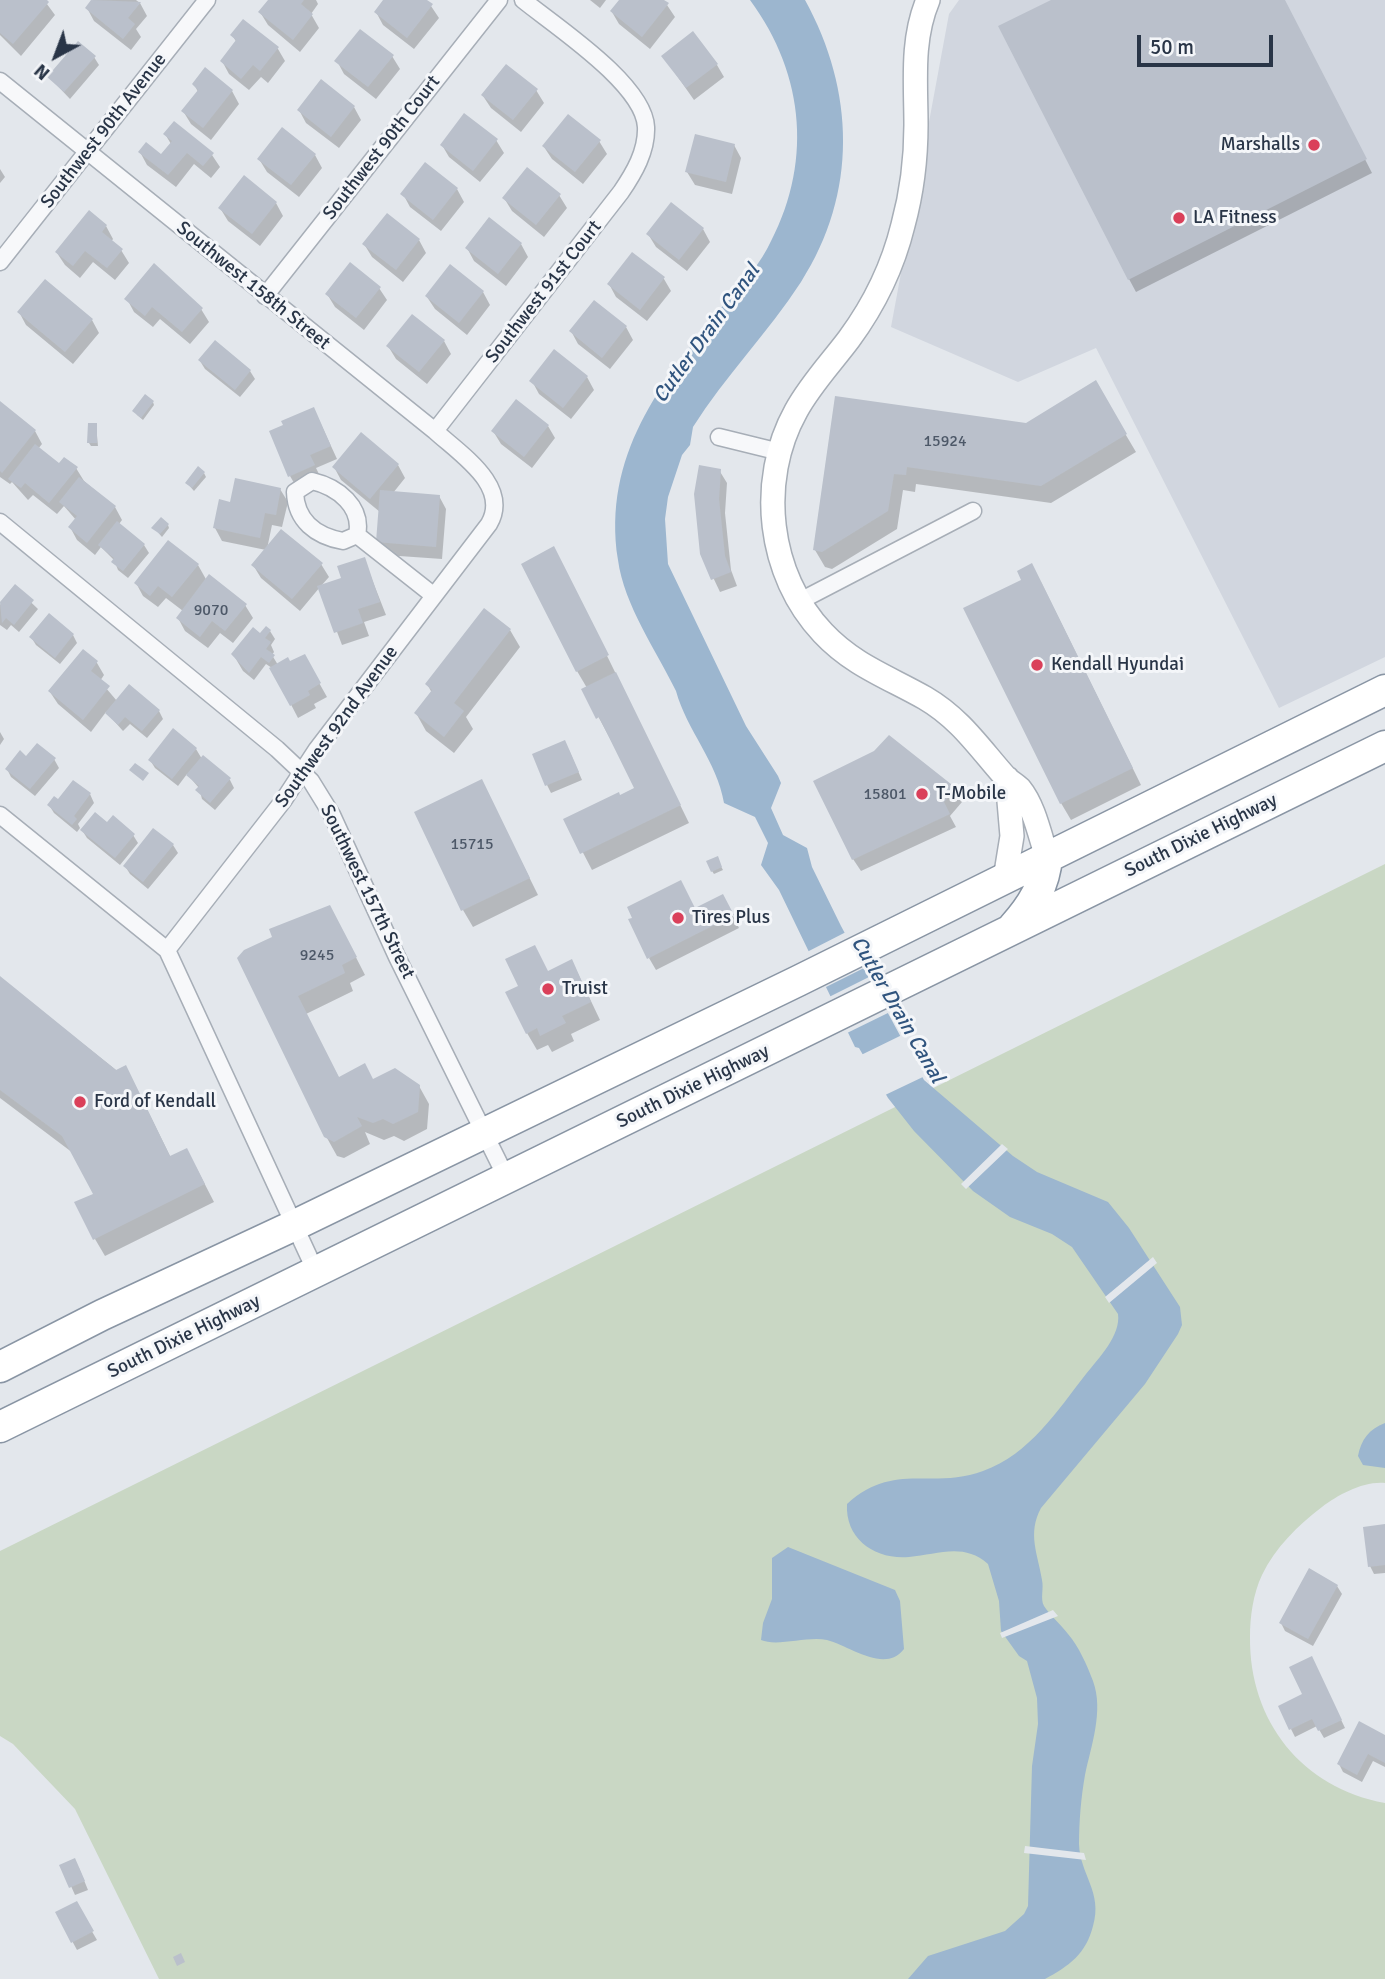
<!DOCTYPE html>
<style>
body{margin:0}
#map{position:relative;width:1385px;height:1979px;overflow:hidden;background:#e3e7ec;font-family:Signika,sans-serif}
canvas{display:block}
.north{position:absolute;left:21px;top:21px;width:70px;height:70px;-webkit-text-stroke:5px #f4f6f9;paint-order:stroke;rotate:221deg;font-size:19px;font-weight:700;line-height:28px;text-align:center;color:#293547}
.north::after{content:'';display:block;margin:auto;width:24px;height:32px;background:#293547;clip-path:polygon(50% 0,100% 100%,50% 72%,0 100%)}
.scale{position:absolute;left:1137px;top:35px;width:136px;height:32px;box-sizing:border-box;border:4px solid #293547;border-top:0;padding-left:9px;font-size:21px;line-height:24px;white-space:nowrap;color:#293547;-webkit-text-stroke:5px #f4f6f9;paint-order:stroke}
</style>
<div id="map">
<canvas width="1385" height="1979"></canvas>
<div class="north">N</div>
<div class="scale">50 m</div>
</div>
<script>
const ctx = document.querySelector('canvas').getContext('2d');
ctx.lineJoin = 'round';
function paint(path, color) { ctx.fillStyle = color; ctx.fill(path, 'evenodd'); }
function strokePath(path, color, width, dash) { ctx.strokeStyle = color; ctx.lineWidth = width; ctx.lineCap = dash ? 'butt' : 'round'; ctx.setLineDash(dash || []); ctx.stroke(path); }
function write(font, color, halo, rows, align = 'center') {
  ctx.font = font + ' Signika,sans-serif'; ctx.lineWidth = 6; ctx.setLineDash([]); ctx.textBaseline = 'middle'; ctx.strokeStyle = halo; ctx.fillStyle = color; for (const [text, x, y, turn = 0] of rows) {
    ctx.save(); ctx.translate(x, y); ctx.rotate((+turn || 0) * Math.PI / 180); ctx.textAlign = isNaN(turn) ? turn : align; if (halo) ctx.strokeText(text, 0, 0); ctx.fillText(text, 0, 0); ctx.restore();
  }
}
const built = new Path2D(`
 M959 0H1385V657L1279 708 1096 348 1018 382 891 327 949 14Z`);
const green = new Path2D(`
 M1385 864V1483C1363 1481 1338 1495 1322 1507 1298 1525 1275 1548 1262 1575 1253 1594 1250 1617 1250 1637 1249 1721 1302 1788 1385 1803V1979H159L75 1809 13 1744 0 1736V1551Z`);
const water = new Path2D(`
 M750 0H805C855 91 858 193 801 282 768 333 725 376 693 427L690 445 682 455 668 497 665 519 668 564 746 726 778 776 781 783 771 808 783 835 807 848 812 867 841 926 924 1080 1013 1156 1037 1172 1108 1202 1129 1228 1180 1307 1182 1325 1178 1334 1145 1384 1041 1508C1027 1534 1038 1554 1042 1580 1044 1588 1040 1599 1044 1606 1050 1615 1061 1625 1068 1634 1079 1647 1087 1665 1093 1681 1104 1711 1091 1746 1085 1775 1081 1797 1079 1822 1079 1844 1080 1875 1103 1892 1093 1926 1086 1954 1069 1966 1045 1979H908L928 1956 1005 1931 1024 1914 1028 1906 1032 1766 1038 1724 1037 1698 1027 1661 1019 1656 1001 1631 999 1601 988 1564C963 1542 937 1555 909 1557 875 1560 845 1539 847 1504 893 1461 933 1490 983 1471 1030 1454 1057 1411 1086 1374 1099 1358 1121 1335 1118 1314L1072 1247 1052 1234 1010 1217 973 1191 914 1131 888 1098 859 1048 855 1047 779 890 761 865 768 843 755 817 724 803C717 761 687 731 676 691 656 650 624 605 618 560 602 455 661 383 721 308 736 289 756 270 767 249 813 166 806 76 750 0Z
 M1385 1423V1468L1363 1465 1358 1456C1361 1440 1369 1429 1385 1423Z
 M788 1547 895 1590 900 1601 904 1649C885 1674 850 1646 827 1640 807 1636 777 1647 761 1640L763 1623 772 1599V1558Z`);
const pier = new Path2D(`
 M848 931 868 966 822 989 805 953Z
 M873 975 892 1011 845 1034 827 998Z
 M904 1034 925 1076 883 1096 859 1056Z
 M1002 1144 1008 1149 966 1189 961 1184Z
 M1153 1257 1157 1263 1109 1303 1105 1297Z
 M1053 1610 1058 1616 1002 1638 1000 1633Z
 M1025 1846 1084 1853 1086 1860 1024 1853Z`);
const shadow = new Path2D(`
 M0 0H44L55 15 21 56 0 35Z
 M93 0H136L140 3 147 16 136 29 141 37 131 50 94 21 87 8Z
 M270 0H316L318 4 311 14 319 28 300 52 268 25 260 12Z
 M385 0H424L431 6 439 18 414 49 383 25 376 12Z
 M590 0H606L600 8Z
 M621 0H662L667 5 675 17 650 49 619 24 612 12Z
 M1054 0H1284L1372 173 1136 292 1129 279Z
 M243 21 278 49 285 61 268 83 261 77 249 90 229 74 222 61 237 43 232 35Z
 M392 56 400 69 376 99 344 74 337 61Z
 M663 56 717 65 724 77 694 100Z
 M94 57 99 65 70 99 49 77Z
 M205 70 232 91 239 104 211 140 191 124 183 111 198 92 194 84Z
 M536 90 544 103 521 132 491 108 483 96Z
 M354 107 361 120 339 148 306 123 299 110Z
 M165 134 212 155 220 167 211 178 194 164 176 187 147 165 140 152 162 156 171 144Z
 M496 140 504 153 480 182 449 157 442 145Z
 M599 141 607 154 583 184 552 159 544 147Z
 M734 145 741 158 732 194 695 185 687 172Z
 M315 155 322 168 299 197 267 172 259 159Z
 M0 169 5 177 0 183Z
 M457 189 464 202 441 231 410 207 403 194Z
 M559 195 567 208 544 237 512 211 504 198Z
 M276 203 283 216 260 246 228 221 220 208Z
 M490 220 521 244 528 257 506 286 474 261 467 248Z
 M106 226 113 239 111 242 121 250 129 263 115 280 93 262 80 278 65 265 57 253Z
 M703 229 710 242 687 271 656 247 648 234Z
 M419 240 426 253 403 282 372 257 364 244Z
 M632 254 664 279 671 291 647 321 616 297 609 284Z
 M451 267 483 292 490 305 467 335 435 309 427 297Z
 M379 288 387 300 364 330 335 307 327 294Z
 M127 299 201 309 209 322 190 344 160 319 153 327 134 312Z
 M19 312 92 320 99 333 73 364 26 325Z
 M626 327 633 340 610 369 578 344 571 331Z
 M444 341 451 354 427 384 396 359 388 346Z
 M200 361 250 371 255 379 240 397 205 369Z
 M587 377 594 390 571 419 539 394 532 381Z
 M1095 383 1136 452 1051 503 916 484 915 492 903 490 897 529 832 569 825 567 815 550 837 398 1026 425Z
 M153 402 154 405 143 420 137 415 135 411Z
 M0 406 35 431 42 444 38 449 60 466 76 468 84 481 115 507 122 520 119 524 144 545 149 553 128 578 118 570 114 560 101 547 95 555 77 540 70 527 76 520 64 506 57 514 33 495 28 500 12 482 10 484 0 477Z
 M314 409 337 459 316 468 321 478 297 488 290 476Z
 M96 425 98 446H91L89 443Z
 M548 426 555 438 532 468 501 444 493 431Z
 M398 465 405 478 393 493 439 496 446 509 442 559 385 555 378 542 380 512 341 480 334 467Z
 M719 470 727 483 725 513 731 570 737 586 720 592 702 554Z
 M204 473 206 477 194 491 187 483Z
 M280 489 288 502 282 527 272 525 267 549 321 564 329 577 321 586 343 579 364 559 386 615 364 622 369 636 342 645 320 587 300 611 261 578 253 565 266 550 222 541 215 528 232 504Z
 M168 525 169 528 162 537 154 528Z
 M198 565 207 581 245 605 253 618 233 643 220 633 208 648 185 631 178 618 183 611 166 598 158 607 143 596 136 583Z
 M563 566 689 823 592 870 566 820 637 789 584 690 587 688 577 671Z
 M1041 582 1141 785 1071 820 1061 803Z
 M15 587 38 609 19 632 11 625 7 630 0 625V605Z
 M510 630 520 647 466 717 473 729 454 753 426 731 416 713 432 693 427 684Z
 M270 631 275 639 271 645 274 652 272 655 278 665 290 664 304 656 327 697 314 704 316 708 298 718 272 668 266 664 254 680 243 671 233 654Z
 M73 635 77 643 60 664 36 645 31 637Z
 M83 651 97 663 104 675 100 681 117 701 159 711 163 719 147 738 130 724 123 731 106 712 91 732 58 704 50 692Z
 M0 732 4 739 0 745Z
 M196 749 202 759 204 757 230 780 234 788 215 810 202 799 199 788 187 774 178 786 155 768 150 760Z
 M569 750 582 780 551 793 547 785Z
 M26 758 54 759 59 768 35 796 11 777 7 769Z
 M482 782 538 895 473 927 463 910Z
 M954 789 962 802 950 816 956 827 861 871 853 859Z
 M90 794 94 803 78 824 80 828 77 832 54 813 49 805Z
 M82 830 133 835 138 843 120 865 87 838Z
 M154 830 173 845 178 853 148 889 130 874 125 866Z
 M717 859 723 870 714 874 712 871Z
 M729 908 739 928 656 970 649 958 695 910Z
 M339 924 365 975 350 983 353 991 306 1014 339 1078 419 1086 429 1104 427 1129 404 1141 394 1136 384 1140 365 1132 370 1144 344 1158 337 1156 327 1138 239 959Z
 M572 961 600 1020 571 1034 574 1041 552 1052 548 1045 537 1050 527 1033 520 987Z
 M0 978 135 1085 171 1158 196 1167 214 1202 105 1256 95 1239 96 1195 73 1153 0 1098Z
 M1385 1526V1573L1374 1574 1370 1566Z
 M1337 1586 1342 1594 1313 1646 1285 1631 1281 1623Z
 M1316 1667 1345 1728 1324 1738 1317 1726 1295 1737 1291 1729Z
 M1385 1737V1767L1373 1761 1362 1782 1343 1772 1339 1764Z
 M62 1866 79 1868 88 1890 75 1895Z
 M76 1904 97 1940 77 1950 57 1913Z`);
const building = new Path2D(`
 M0 0H47L49 2 13 44 0 33Z
 M91 0 141 2 128 18 135 24 123 39 85 8Z
 M268 0H304L301 4 313 14 293 40 258 12Z
 M383 0H427L433 4 407 38 374 12Z
 M619 0H664L669 3 642 37 610 11Z
 M1051 0H1285L1367 159 1128 280 998 26Z
 M243 19 279 47 260 71 253 65 241 79 220 61 236 40 230 35Z
 M360 29 394 55 368 87 334 61Z
 M693 31 718 64 686 88 661 56Z
 M78 41 96 56 64 92 47 77Z
 M506 64 538 89 513 120 481 95Z
 M205 67 233 90 203 128 181 111 198 90 192 84Z
 M321 79 355 106 331 137 297 110Z
 M464 113 498 139 473 171 440 145Z
 M568 114 601 140 575 172 542 146Z
 M174 121 214 153 203 166 187 153 168 175 138 152 146 142 161 154 172 141 163 134Z
 M282 127 316 154 291 185 257 159Z
 M695 134 735 144 726 182 685 172Z
 M425 162 458 188 433 220 400 194Z
 M527 167 561 194 536 225 502 198Z
 M244 175 277 202 252 234 218 208Z
 M671 202 704 228 679 260 646 234Z
 M89 210 107 225 102 232 123 249 107 268 85 251 73 266 55 252Z
 M387 213 420 239 396 270 362 244Z
 M489 217 522 243 498 274 465 248Z
 M632 252 665 277 640 310 607 284Z
 M350 262 381 287 356 318 325 294Z
 M154 263 203 308 182 332 152 307 145 316 124 299Z
 M450 264 484 291 459 323 425 296Z
 M45 279 93 319 65 352 17 312Z
 M594 300 627 326 602 358 569 331Z
 M412 314 445 340 419 372 386 346Z
 M215 340 251 370 235 390 198 360Z
 M554 349 588 376 563 408 529 381Z
 M1096 380 1127 434 1041 486 907 467 906 475 894 474 888 511 822 552 813 550 835 396 1026 423Z
 M145 394 154 401 141 418 132 411Z
 M516 399 549 425 524 457 491 431Z
 M0 401 36 430 2 473 0 471Z
 M314 407 331 446 310 455 315 465 288 477 269 431 283 425 281 421Z
 M88 423H97V443H87Z
 M361 432 399 464 370 499 332 467Z
 M35 444 59 463 64 457 78 467 49 503 25 483 21 488 8 479Z
 M699 465 721 469 719 499 725 556 731 572 711 580 700 554 694 494Z
 M198 466 205 472 192 488 185 483Z
 M79 477 116 506 87 543 68 527 77 516 59 502Z
 M235 478 281 488 276 515 265 513 260 538 213 528 219 499 230 502Z
 M380 490 440 495 436 547 376 542Z
 M161 517 169 524 160 534 151 528Z
 M117 521 145 544 123 571 111 562 114 558 98 545Z
 M281 529 323 563 292 599 251 565Z
 M168 540 199 564 172 597 158 586 150 596 134 583Z
 M554 546 609 655 576 672 521 564Z
 M365 557 380 602 358 609 363 623 334 633 317 586 341 578 337 566Z
 M1032 563 1133 768 1060 804 963 608 1021 580 1017 571Z
 M209 574 247 604 225 631 212 621 200 637 176 618Z
 M15 584 34 600 14 625 6 618 2 623 0 602Z
 M484 608 511 629 454 703 464 711 444 737 414 713 432 690 425 684Z
 M49 613 74 634 55 658 29 637Z
 M266 626 271 630 265 638 271 642 266 649 275 655 269 663 261 657 249 673 231 654 253 627 260 633Z
 M83 649 98 661 91 671 110 686 83 720 48 691Z
 M305 654 321 683 308 691 310 695 290 706 269 668 288 657 290 661Z
 M616 672 681 805 580 854 563 819 619 792 620 795 634 788 599 717 596 719 581 689Z
 M129 684 160 710 142 731 125 717 118 725 105 713Z
 M173 728 197 748 172 779 148 760Z
 M889 735 956 788 944 802 950 814 852 860 813 781 874 751Z
 M565 740 579 772 545 786 532 754Z
 M37 743 56 758 30 789 5 769 20 750 26 756Z
 M203 755 231 778 210 803 195 790 199 786 186 775Z
 M135 763 149 773 143 781 129 770Z
 M482 779 530 878 461 911 414 812Z
 M73 780 91 793 74 816 77 819 72 825 47 805 54 796 58 799Z
 M95 812 107 822 113 815 135 834 115 858 80 830Z
 M153 828 174 844 143 882 123 866Z
 M718 856 722 867 711 872 706 861Z
 M681 880 695 908 723 894 734 915 647 959 628 919 632 918 627 907Z
 M330 905 357 957 342 965 345 973 298 996 339 1077 365 1063 373 1079 395 1068 420 1085 418 1112 393 1124 383 1119 373 1123 357 1117 362 1126 334 1142 324 1137 237 958 244 950 272 937 269 929Z
 M535 945 548 971 572 959 591 1002 562 1016 566 1023 540 1036 537 1028 526 1034 505 992 518 986 505 959Z
 M0 976 116 1070 126 1065 170 1156 187 1148 205 1184 93 1240 74 1202 93 1194 62 1136 0 1090Z
 M1385 1524V1565L1368 1567 1363 1527Z
 M1309 1568 1338 1585 1308 1639 1279 1623Z
 M1312 1656 1342 1720 1318 1731 1312 1719 1289 1730 1278 1706 1302 1694 1289 1667Z
 M1359 1721 1385 1735V1763L1368 1754 1357 1775 1337 1764Z
 M75 1858 85 1881 69 1888 59 1865Z
 M77 1901 94 1931 71 1943 55 1912Z
 M181 1953 185 1962 177 1966 173 1957Z`);
const street = new Path2D(`
 M0 81 435 431C460 454 511 486 489 524L317 749 283 801 167 950
 M0 262 207 0
 M265 296 499 0
 M435 431 621 192C634 173 647 151 646 127 644 84 555 26 523 0
 M719 437 780 452
 M0 522 277 749 311 781 332 815 397 957 507 1179
 M357 535C363 507 338 487 312 481L295 492C296 521 316 536 343 541L357 535 433 595
 M800 601 973 511
 M0 815 167 950 316 1272`);
const secondary = new Path2D(`
 M928 0C911 40 916 83 916 125 916 159 912 192 903 225 893 266 874 305 849 339 831 363 810 385 796 411 757 481 768 575 823 633 853 665 888 677 925 698 961 719 980 749 1007 779 1011 782 1016 785 1020 789 1034 806 1040 836 1047 857
 M1005 879 1012 836 1007 778`);
const highway = new Path2D(`
 M1013 927C1032 906 1045 885 1047 857
 M0 1367 102 1315 295 1225 798 981 1385 690
 M0 1427 1385 746`);
const markers = [
 [1314,145,7,"#da405a"],
 [1179,218,7,"#da405a"],
 [1037,665,7,"#da405a"],
 [922,794,7,"#da405a"],
 [678,918,7,"#da405a"],
 [548,989,7,"#da405a"],
 [80,1102,7,"#da405a"]
];
const numberNames = [
 ["15924",945,442],
 ["9070",211,611],
 ["15801",885,795],
 ["15715",472,845],
 ["9245",317,956]
];
const streetNames = [
 ["Southwest 90th Avenue",104,131,-52],
 ["Southwest 90th Court",382,148,-52],
 ["Southwest 158th Street",253,286,39],
 ["Southwest 91st Court",544,292,-52],
 ["Southwest 92nd Avenue",337,727,-54],
 ["South Dixie Highway",1201,836,-26],
 ["Southwest 157th Street",367,892,64],
 ["South Dixie Highway",693,1087,-26],
 ["South Dixie Highway",184,1337,-26]
];
const poiNames = [
 ["Marshalls",1300,145,"right"],
 ["LA Fitness",1193,218],
 ["Kendall Hyundai",1051,665],
 ["T-Mobile",936,794],
 ["Tires Plus",692,918],
 ["Truist",562,989],
 ["Ford of Kendall",94,1102]
];
const waterNames = [
 ["Cutler Drain Canal",707,334,-54],
 ["Cutler Drain Canal",897,1010,60]
];
paint(built, '#d1d6df');
paint(green, '#c9d7c4');
paint(water, '#9cb6cf');
paint(pier, '#e3e7ec');
paint(shadow, '#0003');
paint(building, '#bac0cb');
strokePath(street, '#a7aeb7', 19);
strokePath(secondary, '#a7aeb7', 26);
strokePath(highway, '#8995a4', 33);
strokePath(street, '#f7f8fa', 16);
strokePath(secondary, '#fff', 23);
strokePath(highway, '#fff', 30);
for (const [x, y, r, color] of markers) { const dot = new Path2D(); dot.arc(x, y, r, 0, 2 * Math.PI); ctx.fillStyle = color; ctx.fill(dot); strokePath(dot, '#f4f6f9', 2.5); }
write('16px', '#4d5868', null, numberNames);
write('19px', '#293547', '#f4f6f9', streetNames);
write('19px', '#293547', '#f4f6f9', poiNames, 'left');
write('italic 21px', '#30547e', '#f4f6f9', waterNames);
</script>
